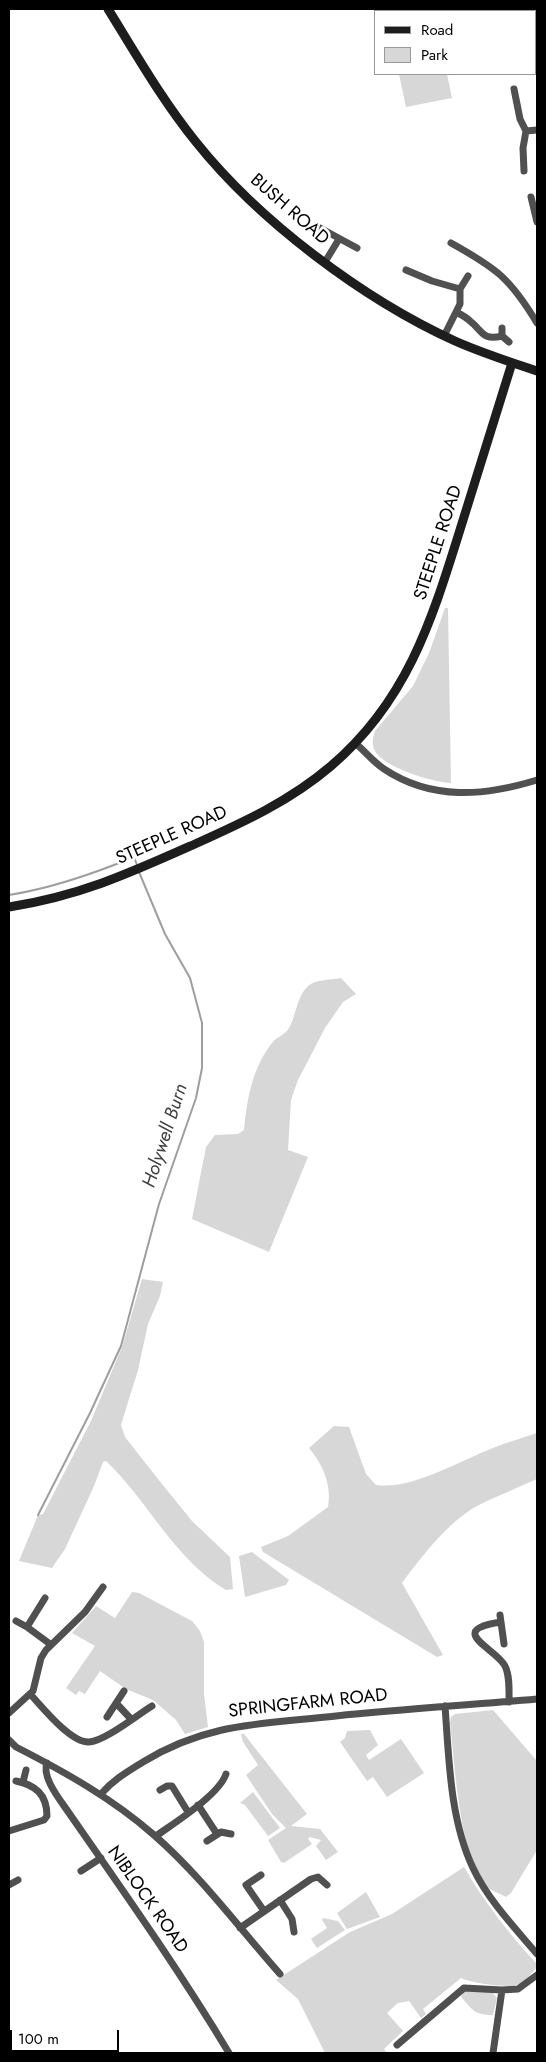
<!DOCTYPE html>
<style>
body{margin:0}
#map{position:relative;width:546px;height:2062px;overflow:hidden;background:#fff;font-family:Jost,sans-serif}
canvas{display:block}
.frame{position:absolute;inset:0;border:10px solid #000;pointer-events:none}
.legend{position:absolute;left:374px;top:10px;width:162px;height:65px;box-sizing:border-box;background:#fff;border:1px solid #999;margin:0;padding:6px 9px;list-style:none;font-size:15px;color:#000}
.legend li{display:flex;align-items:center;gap:10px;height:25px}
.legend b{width:25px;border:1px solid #999}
.scale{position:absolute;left:10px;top:2030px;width:109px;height:22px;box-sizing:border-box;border:2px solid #000;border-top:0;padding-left:6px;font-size:15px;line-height:18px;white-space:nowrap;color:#000;-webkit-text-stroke:4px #fff;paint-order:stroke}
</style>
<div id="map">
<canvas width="546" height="2062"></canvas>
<div class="frame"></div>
<ul class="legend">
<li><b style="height:6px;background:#1d1d1d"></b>Road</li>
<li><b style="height:14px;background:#d7d7d7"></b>Park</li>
</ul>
<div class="scale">100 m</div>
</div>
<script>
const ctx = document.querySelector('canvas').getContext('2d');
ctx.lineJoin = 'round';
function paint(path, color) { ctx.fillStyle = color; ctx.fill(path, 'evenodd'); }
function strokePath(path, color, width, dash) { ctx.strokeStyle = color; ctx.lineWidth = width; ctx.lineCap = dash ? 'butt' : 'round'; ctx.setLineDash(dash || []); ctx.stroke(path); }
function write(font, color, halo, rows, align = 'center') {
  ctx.font = font + ' Jost,sans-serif'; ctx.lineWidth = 5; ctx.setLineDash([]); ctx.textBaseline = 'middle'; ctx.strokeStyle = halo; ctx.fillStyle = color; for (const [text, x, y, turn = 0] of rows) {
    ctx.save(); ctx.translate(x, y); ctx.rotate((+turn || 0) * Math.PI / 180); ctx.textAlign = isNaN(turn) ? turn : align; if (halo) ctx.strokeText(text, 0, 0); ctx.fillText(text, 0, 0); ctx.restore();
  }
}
const green = new Path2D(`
 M399 74H447L452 98 406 107Z
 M445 608H448L451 783C432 782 385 768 375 751 371 744 373 738 375 731L413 686 429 653Z
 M341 978 356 994 343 1002 325 1028 298 1080 291 1100 288 1150 308 1157 269 1252 192 1219 206 1147 215 1135 238 1134 244 1130C247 1100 252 1068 272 1043 276 1037 285 1035 289 1028 296 1016 297 996 308 986 316 979 332 980 341 978Z
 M142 1279 163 1282 160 1296 148 1324 138 1370 121 1425 125 1437 162 1484 192 1521 230 1557 233 1589 226 1590C174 1559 149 1502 106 1461L103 1462 94 1486 65 1549 52 1568 19 1561 38 1515 43 1514 91 1421 122 1347Z
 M334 1426 349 1427 366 1474 376 1485C412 1490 459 1461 493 1448 507 1442 523 1438 537 1433V1479C517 1488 497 1496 477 1506 447 1523 423 1555 402 1583L443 1655 437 1657 263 1552 261 1547 288 1536 328 1507C332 1485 323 1465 309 1448Z
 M252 1552 289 1580 286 1585 245 1597 239 1556Z
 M132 1592 139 1593 192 1621 200 1631 204 1642V1694L208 1727 185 1734 176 1720 153 1700 126 1689 100 1671 85 1694 79 1691 76 1695 66 1688 95 1646 72 1633 96 1606 115 1618Z
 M493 1710 537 1761V1850L511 1893 506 1897C500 1893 492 1892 486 1886 459 1855 455 1764 450 1723L451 1717 455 1714Z
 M370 1730 378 1745 366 1755 369 1760 401 1739 424 1773 387 1797 373 1777 367 1781 340 1742 345 1738 347 1731Z
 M241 1734H244L307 1814 291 1826 320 1829 338 1852 326 1860 316 1846 321 1840 310 1837 308 1839 312 1844 284 1863 281 1862 268 1840 286 1828 272 1814 246 1775 258 1765 243 1742Z
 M253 1792 280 1828 268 1836 245 1805 240 1803Z
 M464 1867C485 1903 509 1934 537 1964V1967C532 1973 526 1980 520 1984 509 1989 471 1983 461 1978L423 2009 426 2014 421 2018 409 2001 398 2003 387 2013 403 2031 384 2049 387 2053H325L298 1999 276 1980 350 1932 392 1914Z
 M366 1892 380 1917 347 1929 337 1913Z
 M323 1918 338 1921 345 1930 317 1948 311 1939 327 1928 322 1920Z
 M465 1990 491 1991 497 1998 493 2015C474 2015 473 2010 461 1997Z`);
const stream = new Path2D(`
 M9 895C53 888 93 874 134 857L137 865
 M38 1515 90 1413 121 1346 159 1204 196 1098 202 1068V1023L190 978 165 934 139 872`);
const street = new Path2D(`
 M535 42H537
 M514 89 520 119 526 131 523 148 524 171
 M526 131 537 130
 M531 197 537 222
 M320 228 357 248
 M451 243C496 268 510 278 537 323
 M325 262 339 239
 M406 270 432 281 460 289
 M456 312C460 314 466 317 470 321 483 331 482 341 502 336
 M502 328V336L509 342
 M444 336 460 304V289L468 276
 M355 743C365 751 373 762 384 769 432 801 485 796 537 780
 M45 1598 27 1627 50 1644
 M500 1615 504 1644
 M16 1621 27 1627
 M501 1622C444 1630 497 1649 505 1666 510 1676 509 1691 509 1702
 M31 1695C43 1708 71 1743 89 1742 105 1741 137 1715 152 1706
 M116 1703 131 1719
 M445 1706C449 1759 450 1820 473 1868 488 1900 515 1928 537 1954
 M9 1713 33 1691 41 1658 46 1650 85 1612 103 1587
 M107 1717 124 1691
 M9 1740 16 1747C65 1772 113 1799 154 1835 201 1876 239 1928 280 1974
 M47 1763C41 1777 61 1801 69 1813 124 1892 179 1970 229 2053
 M23 1782 26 1770
 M160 1790 167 1786H172L188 1812
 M101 1794C113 1780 127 1772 143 1762 208 1722 264 1724 336 1716 403 1709 470 1705 537 1699
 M198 1805 217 1834
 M9 1831 44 1820 47 1816C47 1794 35 1785 16 1781
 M156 1836C174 1823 219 1795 226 1774
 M207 1841 221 1832 231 1834
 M81 1871 101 1858
 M261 1875 246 1885 264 1911
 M9 1885 18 1880
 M280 1900 292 1919 294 1932
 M240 1928 311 1879 318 1877 327 1885
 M397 2045 464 1988 502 1990
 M493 2053 502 1990 518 1989 537 1975`);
const secondary = new Path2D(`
 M108 9C136 54 162 100 196 142 259 221 363 299 455 341 482 353 510 362 537 371
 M9 907C80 896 130 873 195 844 244 822 290 801 331 766 406 702 431 623 459 533 477 476 494 419 512 363`);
const streetNames = [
 ["BUSH ROAD",289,210,41],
 ["STEEPLE ROAD",439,543,-72],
 ["STEEPLE ROAD",172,836,-24],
 ["SPRINGFARM ROAD",308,1704,-6],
 ["NIBLOCK ROAD",147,1900,55]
];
const waterNames = [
 ["Holywell Burn",166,1136,-72]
];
paint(green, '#d7d7d7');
strokePath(stream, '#9e9e9e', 2);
strokePath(street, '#505050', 7);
strokePath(secondary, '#1d1d1d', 9);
write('18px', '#000', '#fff', streetNames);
write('italic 19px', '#3f3f3f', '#fff', waterNames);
</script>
